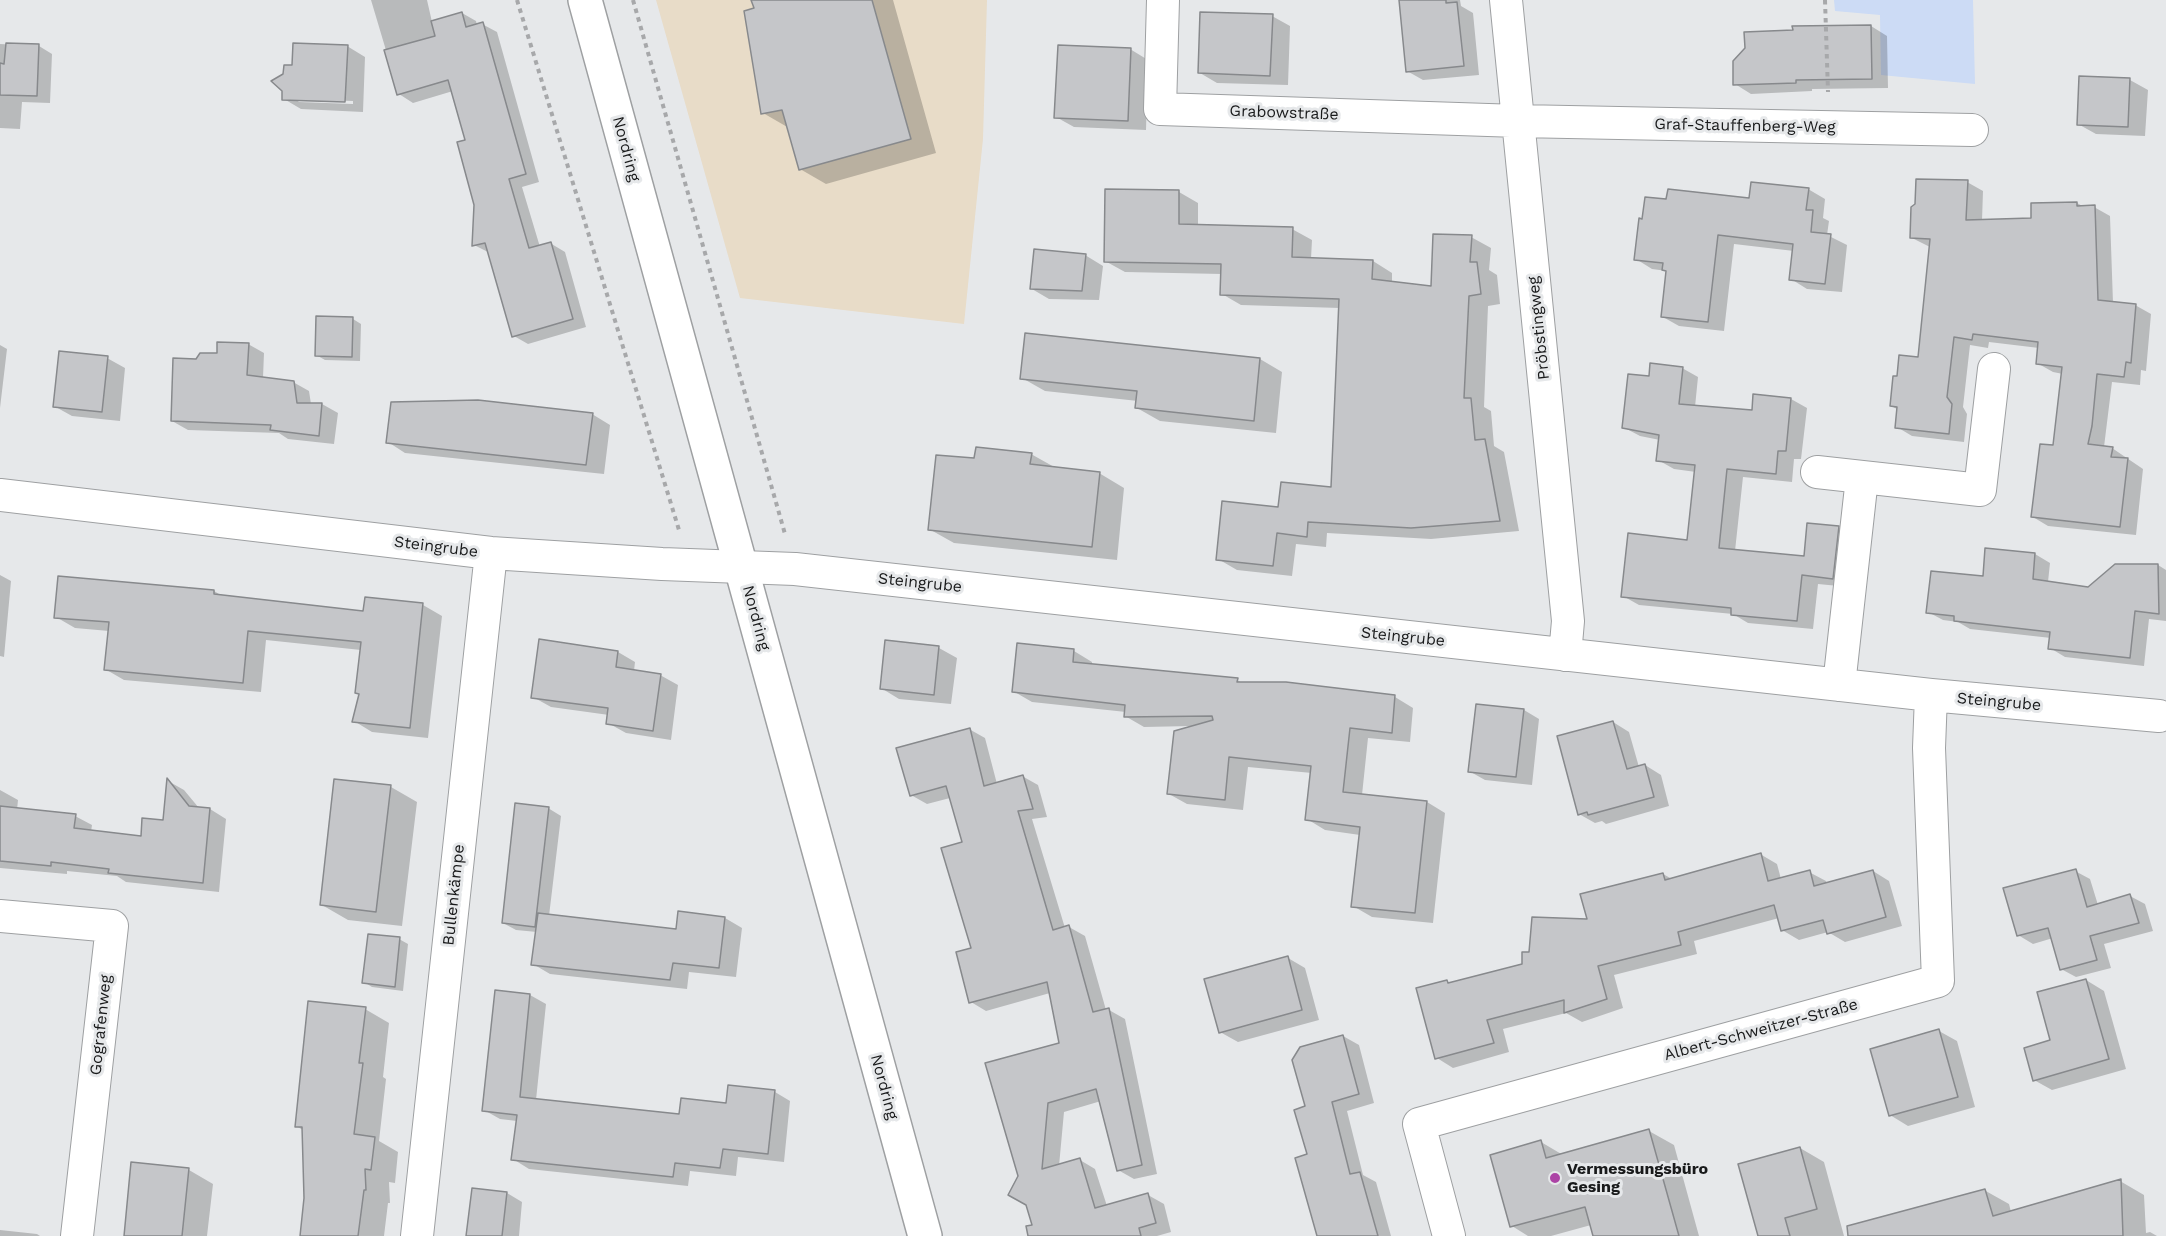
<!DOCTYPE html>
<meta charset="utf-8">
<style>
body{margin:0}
canvas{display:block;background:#e6e8ea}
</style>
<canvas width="2166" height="1236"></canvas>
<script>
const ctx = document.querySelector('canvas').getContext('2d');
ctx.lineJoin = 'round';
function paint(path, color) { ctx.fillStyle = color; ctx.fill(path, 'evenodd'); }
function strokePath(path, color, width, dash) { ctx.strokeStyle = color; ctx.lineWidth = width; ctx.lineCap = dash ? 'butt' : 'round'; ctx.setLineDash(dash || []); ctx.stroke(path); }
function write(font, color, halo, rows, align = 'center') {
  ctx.font = font + ' "Work Sans",sans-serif'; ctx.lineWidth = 6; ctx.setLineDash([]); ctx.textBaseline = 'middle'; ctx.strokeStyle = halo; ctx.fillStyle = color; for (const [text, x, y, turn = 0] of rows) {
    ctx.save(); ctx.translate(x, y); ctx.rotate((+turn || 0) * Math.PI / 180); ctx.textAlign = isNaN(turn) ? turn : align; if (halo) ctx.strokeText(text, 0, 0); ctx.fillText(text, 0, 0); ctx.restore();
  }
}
const commercial = new Path2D(`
 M656 0H987L983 139 964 324 740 298Z`);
const green = new Path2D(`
 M1834 0H1973L1975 84 1881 75 1880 15 1835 11Z`);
const shadow = new Path2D(`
 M371 0H427L432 22 462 13 476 21 477 25 482 24 497 32 539 182 522 187 540 247 550 243 565 252 586 327 528 344 514 336 490 253 474 245 475 205 467 141 453 91 413 103 399 94Z
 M753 0H893L936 153 826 184 800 169 789 128 763 113 756 10Z
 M1401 0H1460L1461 6 1473 13 1479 75 1423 80 1407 71Z
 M1272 16 1290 26 1288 85 1217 83 1200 73Z
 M1871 26 1887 36 1888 88 1812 89V91L1751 94 1735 84Z
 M0 44 39 46 52 54 50 103 22 102 20 129 0 128Z
 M347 46 365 57 363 112 301 109 284 99 293 67ZM296 99 353 101V104L299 102Z
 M1130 49 1148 60 1146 130 1074 127 1056 117Z
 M2130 80 2148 90 2145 136 2096 134 2078 124Z
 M1967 182 1983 191 1982 221 2032 219 2077 203 2084 207H2094L2110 216 2113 303 2135 305 2151 314 2146 371 2141 370 2140 385 2112 382 2104 447 2112 448 2143 469 2136 535 2048 526 2033 517 2055 447 2063 374 2053 372 2037 363 2039 348 1989 342 1988 348 1970 345 1963 407 1967 414 1964 442 1912 436 1897 427 1899 410 1891 406 1898 377 1919 359 1930 247 1912 238Z
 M1808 189 1825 199 1823 218 1829 221 1827 235 1847 245 1842 292 1807 289 1791 279 1794 251 1734 244 1724 331 1679 326 1663 317 1667 271 1652 269 1636 259 1643 220 1668 201 1751 200Z
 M1107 191 1179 192 1198 203V226L1292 229 1312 240 1311 259 1373 261 1392 273V283L1432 287 1471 237 1491 248 1489 270 1497 275 1500 304 1488 306 1484 407 1491 411 1494 446 1504 452 1519 531 1431 539 1327 533 1326 547 1296 544 1292 576 1237 570 1218 559 1279 508 1332 489 1340 308 1241 305 1222 294V274L1125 272 1105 261Z
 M1085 255 1103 266 1099 300 1049 299 1032 289Z
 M353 319 361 324 360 361 325 360 316 355Z
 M248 344 264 353 263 378 293 382 309 391 311 404H322L338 413 334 444 288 439 279 433 188 430 172 421 197 360Z
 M0 345 7 349 0 408Z
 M107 358 125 368 120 421 72 416 54 406Z
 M1260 359 1282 372 1276 433 1160 421 1137 408 1138 401 1045 391 1022 378Z
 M1682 368 1698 377 1695 407 1753 412 1791 399 1807 408 1801 459H1794L1792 482 1743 477 1735 551 1805 557 1838 527 1854 537 1849 587 1818 584 1813 629 1748 623 1733 614 1639 605 1623 596 1689 541 1696 472 1674 469 1658 460 1660 440 1640 436 1623 427 1650 378Z
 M592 414 610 425 604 474 405 453 388 442Z
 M1031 454 1056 468 1099 473 1124 488 1117 560 954 543 929 529 976 460Z
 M1986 549 2035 554 2050 563 2048 582 2089 589 2116 566 2158 565 2166 570V621L2149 619 2144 666 2065 657 2050 648 2051 638 1970 629 1958 622 1943 620 1928 612 1984 578Z
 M0 575 11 581 4 657 0 656Z
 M214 591 224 597 365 612 423 605 442 616 428 738 372 732 354 721 360 694 361 650 266 640 261 692 124 680 105 669 109 631 75 628 56 617Z
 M886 642 939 648 957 658 951 704 899 699 881 688Z
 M1018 645 1074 651 1092 662V665L1237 680 1244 684 1395 697 1413 708 1410 742 1368 738 1362 795 1427 802 1445 813 1433 923 1372 917 1353 906 1360 835 1325 830 1307 819 1312 773 1248 767 1243 810 1187 804 1169 794 1192 726 1144 727 1125 716 1126 712 1032 702 1013 691Z
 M618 652 635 662 634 671 660 675 678 685 671 740 626 733 608 723 609 715 551 707 533 697Z
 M1524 710 1539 719 1532 785 1485 780 1469 771Z
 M1613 722 1629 732 1639 767 1645 765 1661 775 1669 806 1606 824 1602 821 1595 823 1579 814Z
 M969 729 985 738 997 784 1022 776 1038 785 1047 817 1032 819 1065 928 1069 927 1085 936 1106 1010H1109L1125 1019 1157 1174 1134 1179 1118 1170 1101 1101 1064 1112 1059 1166 1080 1160 1095 1169 1107 1206 1148 1195 1164 1204 1171 1232 1157 1236H1037L1019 1176 1061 1045 1050 993 986 1011 971 1002 972 949 964 843 950 798 927 804 911 795Z
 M168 781 184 790 199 808 210 809 226 819 219 892 126 882 117 876 67 871V874L0 868V790L18 800 17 810 75 816 92 825 91 832 142 837 164 821Z
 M391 787 417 802 402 926 348 920 322 905Z
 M548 808 561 816 549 916 677 930 725 918 742 928 736 977 689 972 687 989 550 974 533 964 537 932 516 930 503 923Z
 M1760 854 1777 864 1781 879 1809 872 1826 881 1827 884 1873 871 1889 881 1902 926 1845 942 1828 932 1799 940 1782 930 1779 918 1694 941 1697 954 1614 975 1623 1008 1582 1022 1566 1013 1503 1029 1509 1052 1453 1068 1437 1058 1447 981 1451 984 1523 965 1530 953 1588 921 1663 874 1672 879Z
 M2075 871 2090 879 2098 905 2130 896 2145 904 2153 931 2104 944 2111 968 2076 977 2061 969 2053 938 2033 944 2018 935Z
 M399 939 408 944 403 991 372 987 364 982Z
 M1288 958 1305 968 1319 1020 1238 1042 1220 1032Z
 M2086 980 2104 991 2126 1069 2052 1090 2034 1080 2052 1041Z
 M530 995 546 1004 536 1100 680 1116 775 1092 790 1101 784 1162 738 1157 736 1176 690 1171 688 1186 529 1169 513 1159 517 1121 500 1119 484 1110Z
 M365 1009 389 1023 383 1077 386 1079 379 1141 398 1152 395 1183 389 1182 390 1203H388L384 1236H301L306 1198 303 1130 296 1126Z
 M1939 1031 1957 1041 1975 1107 1908 1126 1890 1115Z
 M1343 1036 1359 1045 1374 1103 1347 1111 1363 1175 1376 1182 1391 1236H1318L1309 1156 1307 1107Z
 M1649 1131 1674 1145 1699 1236H1594L1591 1225 1551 1236H1528L1512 1226 1541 1142 1563 1155Z
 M1800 1148 1824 1162 1844 1236H1760Z
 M133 1164 189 1170 213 1184 207 1236H125Z
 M2120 1181 2144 1195 2146 1233 2150 1232 2157 1236H1895L1984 1190 2009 1204 2011 1212Z
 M507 1193 522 1202 519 1236H468Z
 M0 1230 37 1234 40 1236H0Z`);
const building = new Path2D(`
 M751 0H872L911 139 799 170 782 110 761 114 744 11 754 8Z
 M1399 0H1446V3L1457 2 1464 66 1406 72Z
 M462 12 466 27 483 22 513 128 526 174 509 179 529 248 551 242 573 319 512 337 485 243 472 246 474 205 457 142 465 140 448 80 397 95 384 50 435 36 431 21Z
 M1200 12 1273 14 1270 76 1198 73Z
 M1871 25 1872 79 1796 80V83L1733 85V61L1745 48 1744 32 1793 30 1792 26Z
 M6 43 39 44 37 96 0 95V63L4 64Z
 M293 43 348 45 345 102 282 100V91L271 81 283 74 284 65H292Z
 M1058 45 1131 48 1128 121 1054 118Z
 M2079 76 2130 78 2128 127 2077 125Z
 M1916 179 1968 180 1966 220 2031 218V203L2077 202V206L2095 205 2098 300 2136 304 2131 363 2126 362 2124 377 2097 374 2092 426 2088 444 2113 447 2111 457 2128 458 2120 527 2031 517 2040 444 2053 445 2062 367 2036 364 2038 342 1973 334 1972 340 1954 337 1947 397 1952 404 1949 434 1895 428 1897 407 1890 406 1893 376H1897L1899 355 1918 357 1930 239 1910 238 1911 207 1915 204Z
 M1751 182 1809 188 1806 210H1813L1811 232 1831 234 1825 284 1789 280 1793 244 1718 235 1708 322 1661 317 1666 271 1662 270 1663 263 1634 260 1639 218 1642 219 1645 197 1666 199 1668 189 1749 198Z
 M1105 189 1179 190V224L1293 227 1292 257 1373 260 1372 279 1431 286 1433 234 1472 235 1470 262H1477L1481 294 1469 296 1464 398H1471L1475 440 1485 439 1500 521 1411 528 1308 522 1307 537 1277 533 1273 566 1216 560 1222 501 1278 507 1281 482 1331 487 1339 299 1220 295 1221 264 1104 262Z
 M1034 249 1086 254 1082 291 1030 289Z
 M316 316 353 317 352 357 315 356Z
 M1025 333 1260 358 1254 421 1135 408 1137 391 1020 379Z
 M217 342 249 343 247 375 294 381 297 403H322L319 436 270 430 271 425 171 421 173 358 196 359 200 353H217Z
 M59 351 108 356 102 412 53 407Z
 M1650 363 1683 367 1679 404 1752 410 1753 394 1791 398 1786 451H1778L1776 474 1727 469 1719 548 1804 556 1807 523 1839 526 1833 579 1802 575 1797 621 1731 615V608L1621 597 1628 533 1687 540 1695 465 1656 461 1659 435 1622 428 1628 374 1649 376Z
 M478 400 593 413 586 465 386 443 391 402Z
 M976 447 1032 453 1030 464 1100 472 1092 547 928 530 936 455 974 458Z
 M1985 548 2035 553 2033 579 2088 587 2115 564H2158L2159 614 2135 611 2130 658 2048 649 2050 632 1954 621V616L1926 613 1931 571 1983 576Z
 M58 576 214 590V594L363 611 365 597 423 603 410 728 352 722 359 694 355 693 361 642 248 631 243 683 104 670 109 622 54 618Z
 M539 639 618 651 616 667 661 674 653 731 606 724 608 708 531 698Z
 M885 640 939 646 934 695 880 689Z
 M1017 643 1074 649 1073 662 1238 678 1237 682H1286L1395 695 1392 733 1350 728 1343 792 1427 801 1415 913 1351 907 1360 827 1305 820 1311 766 1229 757 1225 800 1167 794 1174 731 1213 720 1212 716 1124 717 1125 705 1012 692Z
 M1476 704 1524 709 1516 777 1468 772Z
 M1613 721 1627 769 1645 764 1654 797 1588 815 1587 812 1578 815 1557 736Z
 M970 728 984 786 1023 775 1033 809 1018 811 1053 930 1069 925 1093 1012 1109 1008 1142 1165 1117 1171 1096 1089 1048 1103 1042 1169 1080 1158 1095 1208 1148 1193 1156 1223 1139 1228 1141 1236H1028L1026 1226 1032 1225 1026 1205 1008 1195 1018 1176 985 1063 1059 1043 1047 982 969 1003 956 952 971 948 941 848 962 842 946 786 910 796 896 748Z
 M167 778 189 806 210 808 203 883 108 873 109 869 51 862V866L0 861V806L76 814 74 828 141 836 142 818 163 820Z
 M334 779 391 785 376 912 320 905Z
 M515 803 549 807 535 927 502 923Z
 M1761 853 1768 881 1810 870 1814 886 1873 870 1886 917 1827 934 1823 920 1781 931 1774 905 1678 932 1681 945 1598 966 1607 999 1564 1013V1000L1487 1020 1494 1043 1435 1059 1416 988 1447 980 1448 983 1522 964V952H1529L1532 917 1587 919 1580 894 1663 873 1665 880Z
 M2076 869 2087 907 2130 894 2139 923 2090 936 2097 960 2060 970 2048 928 2017 936 2003 888Z
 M678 911 725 917 719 968 673 963 670 980 531 965 538 913 676 929Z
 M368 934 400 937 395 987 362 983Z
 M1288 956 1302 1010 1219 1033 1204 979Z
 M2086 979 2109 1059 2033 1081 2024 1048 2050 1040 2037 992Z
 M495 990 530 994 520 1097 679 1114 681 1098 726 1103 728 1085 775 1090 768 1154 723 1149 720 1168 675 1163 673 1177 511 1160 517 1115 482 1111Z
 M308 1001 366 1007 359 1063H363L354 1134 375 1137 371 1170 365 1169 366 1190H364L358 1236H300L304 1198 302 1127H295Z
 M1939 1029 1958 1097 1889 1116 1870 1049Z
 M1343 1035 1359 1094 1332 1102 1350 1174 1360 1172 1378 1236H1317L1295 1158 1307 1154 1294 1110 1305 1106 1292 1060 1300 1047Z
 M1649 1129 1679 1236H1593L1585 1207 1510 1227 1490 1155 1541 1140 1546 1158Z
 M1800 1147 1817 1209 1785 1218 1790 1236H1758L1738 1164Z
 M131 1162 189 1168 182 1236H124Z
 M2121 1179 2123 1236H1848L1847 1226 1985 1189 1993 1216Z
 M472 1188 507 1192 502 1236H466Z`);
const path = new Path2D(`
 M517 0 679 530
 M633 0 785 534
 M1825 0 1828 92`);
const street = new Path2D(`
 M1163 0 1160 109 1518 121 1972 130
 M1506 0 1568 621 1565 655
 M1817 472 1980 490 1994 369
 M0 495 491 553 662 564 795 569 1931 695 2159 716
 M1839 685 1862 478
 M0 916 112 926 77 1236
 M417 1236 491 553
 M1449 1236 1419 1124 1938 981 1929 748 1931 695`);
const secondary = new Path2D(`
 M585 0 925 1236`);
const markers = [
 [1555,1178,6,"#ac43a5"]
];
const streetNames = [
 ["Grabowstraße",1284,113,2],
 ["Graf-Stauffenberg-Weg",1745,126,1],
 ["Nordring",626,149,75],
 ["Pröbstingweg",1539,328,-96],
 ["Steingrube",436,547,7],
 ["Steingrube",920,583,6],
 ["Nordring",756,618,75],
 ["Steingrube",1403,637,6],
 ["Steingrube",1999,702,5],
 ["Bullenkämpe",454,895,-84],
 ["Gografenweg",101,1025,-84],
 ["Albert-Schweitzer-Straße",1761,1030,-15],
 ["Nordring",884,1087,75]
];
const poiNames = [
 ["Vermessungsbüro",1567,1169],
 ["Gesing",1567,1187]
];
paint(commercial, '#e8dcc8');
paint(green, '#ccdbf5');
paint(shadow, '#0003');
paint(building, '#c5c6c9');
strokePath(building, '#87898c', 1.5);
strokePath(street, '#9ea0a2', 34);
strokePath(secondary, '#9ea0a2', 36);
strokePath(path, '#a7a8aa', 4, [4.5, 4.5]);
strokePath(street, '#fff', 32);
strokePath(secondary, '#fff', 33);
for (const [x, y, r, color] of markers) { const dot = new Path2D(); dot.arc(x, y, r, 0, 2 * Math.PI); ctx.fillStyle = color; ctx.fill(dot); strokePath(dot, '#e6e8ea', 2); }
write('16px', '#191a1b', '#e6e8ea', streetNames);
write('bold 16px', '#191a1b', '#e6e8ea', poiNames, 'left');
</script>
